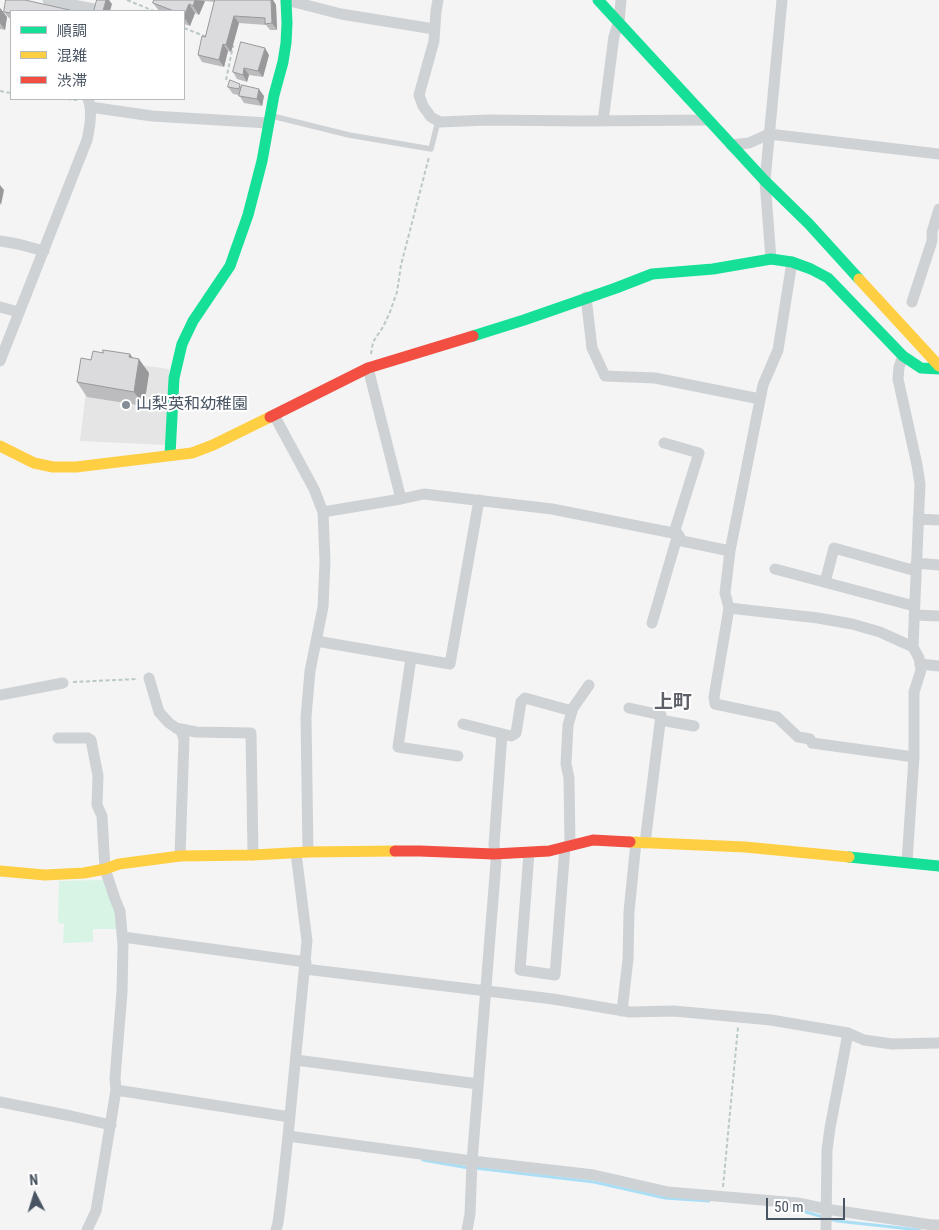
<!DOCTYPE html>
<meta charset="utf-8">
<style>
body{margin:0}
#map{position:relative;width:939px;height:1230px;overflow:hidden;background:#f4f4f4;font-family:"Roboto Condensed","Noto Sans JP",sans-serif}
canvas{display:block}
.legend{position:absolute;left:10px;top:10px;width:175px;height:90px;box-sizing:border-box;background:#fff;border:1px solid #b6bbc0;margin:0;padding:6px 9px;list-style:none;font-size:15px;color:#485462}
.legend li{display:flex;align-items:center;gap:10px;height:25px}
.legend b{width:25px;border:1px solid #b6bbc0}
.north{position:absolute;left:10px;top:1170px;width:50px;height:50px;-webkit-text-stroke:4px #fff;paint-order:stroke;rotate:355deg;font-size:14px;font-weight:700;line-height:20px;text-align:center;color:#485462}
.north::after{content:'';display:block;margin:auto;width:18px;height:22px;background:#485462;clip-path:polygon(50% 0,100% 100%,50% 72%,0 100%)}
.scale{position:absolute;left:766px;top:1198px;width:79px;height:22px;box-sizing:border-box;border:2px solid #485462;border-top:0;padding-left:6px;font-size:15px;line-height:18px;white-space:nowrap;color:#485462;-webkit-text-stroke:4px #fff;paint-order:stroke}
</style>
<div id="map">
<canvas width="939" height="1230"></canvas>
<ul class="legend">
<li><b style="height:6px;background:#16e098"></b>順調</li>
<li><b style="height:6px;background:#ffcf43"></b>混雑</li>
<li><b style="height:6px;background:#f24e42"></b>渋滞</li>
</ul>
<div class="north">N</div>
<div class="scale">50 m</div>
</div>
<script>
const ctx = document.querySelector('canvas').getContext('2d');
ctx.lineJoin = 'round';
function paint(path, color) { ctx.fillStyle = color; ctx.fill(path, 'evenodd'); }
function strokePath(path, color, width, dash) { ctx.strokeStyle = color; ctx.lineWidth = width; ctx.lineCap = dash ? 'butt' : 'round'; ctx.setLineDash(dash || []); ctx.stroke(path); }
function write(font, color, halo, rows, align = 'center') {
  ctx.font = font + ' "Roboto Condensed","Noto Sans JP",sans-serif'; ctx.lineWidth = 4; ctx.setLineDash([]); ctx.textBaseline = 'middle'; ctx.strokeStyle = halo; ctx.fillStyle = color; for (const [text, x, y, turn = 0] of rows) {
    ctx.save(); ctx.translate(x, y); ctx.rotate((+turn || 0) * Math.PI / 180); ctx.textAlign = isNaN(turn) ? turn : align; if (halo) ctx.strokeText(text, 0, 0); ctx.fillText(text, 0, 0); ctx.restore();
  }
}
const education = new Path2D(`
 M90 358 169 369 166 445 80 441Z`);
const green = new Path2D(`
 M104 880 117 915V929H93V942L63 943 64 924 58 923 59 881Z`);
const stream = new Path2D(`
 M423 1160 469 1168
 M475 1168 594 1182 665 1198 709 1201
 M792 1208 837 1221 920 1230`);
const path = new Path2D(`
 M127 0 154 11
 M184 28 207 37
 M226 80 233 46H231
 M0 91 11 93
 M67 99 77 100
 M371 354 373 342 383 327 390 312 397 292 401 265 429 157
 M73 682 138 679
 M723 1187 738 1027`);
const lane = new Path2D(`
 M272 116 349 135 431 149 438 121`);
const street = new Path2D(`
 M48 0 94 9
 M286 0 341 14 434 29
 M438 0 436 11 434 41 419 95 423 106 431 117 440 122 488 120 582 121 708 120
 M90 107 152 116 268 123
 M603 121 614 36 619 22 621 0
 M731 145 749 143 769 134 939 154
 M0 241 18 244 44 251
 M771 259 765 181 782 0
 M792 262 778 350 763 385 730 551 725 593 729 608 714 697 715 704 777 717 798 737 810 739 812 743 914 757
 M586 297 592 348 605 376 655 378 760 399
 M912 302 932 241V232L939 209
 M0 307 19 312
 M903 356 899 367 898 379 917 465 920 484 913 647 919 658 921 670 914 692V757L907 862
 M0 361 87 140C90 127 93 111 88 99
 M368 368 401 499
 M274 415 314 489 323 512 325 562 323 607 310 671 306 717 308 852
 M664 443 699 453 674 533
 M323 512 401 499 424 494 552 509 678 534 682 541 730 551
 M918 519 939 520
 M916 563 939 565
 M775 569 914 606
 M825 582 834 548 916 571
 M729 608 818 618 852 624 880 632 913 647
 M914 615 939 616
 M652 623 678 534
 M316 641 450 664 479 500
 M411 658 398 747 458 756
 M920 664 939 666
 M149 678 159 712 169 723 181 731 184 739 180 856
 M0 695 63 683
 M629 708 661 715 645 843
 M660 720 694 726
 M463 724 511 736 516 733 521 702 525 698 572 711
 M176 728 196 732 251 733 253 855
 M58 738H88L91 740 98 776 97 805 102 816 105 869 115 899 120 911 123 945 122 992 115 1078 116 1090 96 1211 87 1230
 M570 845 569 778 566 764 568 725 573 708 589 685
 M529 853 520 970 555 975 565 847
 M123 937 306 962
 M305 969 553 999 630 1012 674 1011 771 1020 848 1033 864 1040 892 1044 939 1043
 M622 1011 628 959 629 912 636 842
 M296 1060 478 1084
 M116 1090 290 1117
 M0 1102 71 1116 111 1125
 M288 1136 472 1161 594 1175 668 1192 798 1203 826 1209 932 1225H939
 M276 1230 278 1223 282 1191 288 1136 307 941 296 853
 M467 1230 470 1214 472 1162 496 862 494 845 502 734
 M826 1230 827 1150 830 1128 848 1033`);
const fast = new Path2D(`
 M598 0 765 181 809 224 859 279
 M473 336 524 320 616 288 652 274 713 269 771 259 792 262 811 269 828 278 903 356 921 368 939 369
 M170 455 174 378 182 344 193 321 230 266 248 215 262 161 274 95 283 62 286 43 287 23 286 0
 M849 857 939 866`);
const slow = new Path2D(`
 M859 279 939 366
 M0 446 34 463 53 467H76L192 453 213 445 270 417
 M630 842 745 847 849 857
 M0 871 45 875 84 873 105 869 119 864 180 856 253 855 308 852 395 851`);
const jam = new Path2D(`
 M270 417 368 368 473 336
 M395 851H420L494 854 549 851 593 840 630 842`);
const wall = new Path2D(`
 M154 0H273L276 5 277 30H270L266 25 239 23 231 52 228 51 224 67 202 62 198 55 205 37 215 2 205 1 199 15 195 13 190 26 184 24V11H159L153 3Z
 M0 8 7 17 5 30 0 29Z
 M11 11V19L9 18 4 12Z
 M269 55 263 77 249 75 247 82 237 79 233 72Z
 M241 86 264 96 262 106 244 103 239 95 233 94 228 87Z
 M103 353 130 354 132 358 149 373 144 406 87 397 77 382Z`);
const shadedWall = new Path2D(`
 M106 0H109L112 4 110 11H103Z
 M195 0 205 1 199 15 193 6Z
 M271 0H273L276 5 277 30 272 23Z
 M189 4 195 13 190 26 184 17Z
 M0 8 7 17 5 30 0 23Z
 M234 16 239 23 231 52 226 45Z
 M223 44 228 51 224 67 219 60Z
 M265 48 269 55 263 77 258 71Z
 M244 68 249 75 247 82 243 75Z
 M259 89 264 96 262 106 257 99Z
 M0 185 4 190 1 205 0 203Z
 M130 354 138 366 139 359 149 373 144 406 134 392 129 357Z`);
const building = new Path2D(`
 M6 0H25L74 11H11V13L4 12Z
 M97 0H106L103 11H94Z
 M154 0H195L193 6 189 4 184 16V11H174L153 3Z
 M215 0H271L272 23 265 24V18L234 16 226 45 223 44 219 60 198 55 202 36 205 37Z
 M241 42 265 48 258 71 244 68 243 75 233 72Z
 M230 80 240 84 239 89 228 87Z
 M242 85 259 89 257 99 239 96Z
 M103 350 130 354 129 357 139 359 134 392 77 382 81 358 91 360 93 351 103 353Z`);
const markers = [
 [126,405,5,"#848c95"]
];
const poiNames = [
 ["山梨英和幼稚園",136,405]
];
const quarterNames = [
 ["上町",673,703]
];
paint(education, '#e5e5e6');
paint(green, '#d7f4e5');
strokePath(stream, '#a9def5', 3);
strokePath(path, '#bbc9c6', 2, [4, 2.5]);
strokePath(lane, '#cfd2d5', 5.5);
strokePath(street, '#cfd2d5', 11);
strokePath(fast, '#16e098', 11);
strokePath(slow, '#ffcf43', 11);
strokePath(jam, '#f24e42', 11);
paint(wall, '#bcbcbf');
paint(shadedWall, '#99999b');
paint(building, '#dbdbde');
strokePath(building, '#99999b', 1);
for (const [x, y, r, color] of markers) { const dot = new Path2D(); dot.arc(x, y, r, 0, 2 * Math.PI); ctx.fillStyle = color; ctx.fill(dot); strokePath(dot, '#fff', 2); }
write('16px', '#485462', '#fff', poiNames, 'left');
write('bold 19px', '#5e6268', '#fff', quarterNames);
</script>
